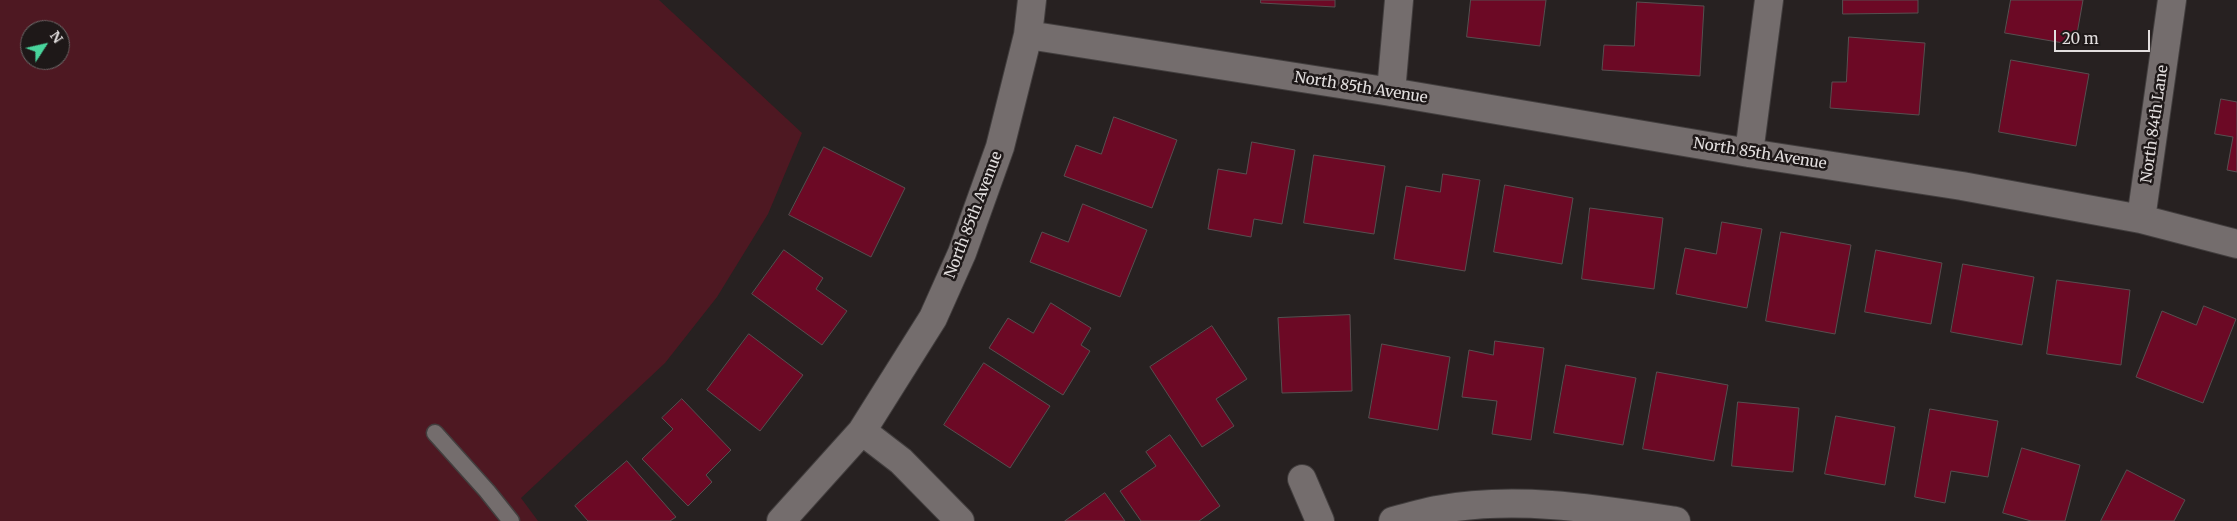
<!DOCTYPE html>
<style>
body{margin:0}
#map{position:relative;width:2237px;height:521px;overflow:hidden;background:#272121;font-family:Merriweather,serif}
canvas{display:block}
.north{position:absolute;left:20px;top:20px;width:50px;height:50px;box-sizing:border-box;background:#1e1818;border:1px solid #6c6767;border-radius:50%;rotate:55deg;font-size:14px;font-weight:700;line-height:20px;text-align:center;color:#e2dede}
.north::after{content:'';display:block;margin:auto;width:18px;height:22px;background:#49d49c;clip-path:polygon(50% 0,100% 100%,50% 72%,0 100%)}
.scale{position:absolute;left:2054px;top:30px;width:96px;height:22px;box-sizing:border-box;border:2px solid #e2dede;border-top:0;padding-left:6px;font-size:15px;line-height:18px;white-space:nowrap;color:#e2dede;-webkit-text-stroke:4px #1e1818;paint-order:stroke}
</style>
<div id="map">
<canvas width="2237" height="521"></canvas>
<div class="north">N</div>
<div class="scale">20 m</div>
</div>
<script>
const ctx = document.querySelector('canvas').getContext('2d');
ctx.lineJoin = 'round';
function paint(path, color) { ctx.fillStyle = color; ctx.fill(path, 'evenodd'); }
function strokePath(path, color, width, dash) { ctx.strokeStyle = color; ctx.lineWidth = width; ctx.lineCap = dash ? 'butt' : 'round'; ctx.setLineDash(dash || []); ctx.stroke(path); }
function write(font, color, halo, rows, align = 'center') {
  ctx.font = font + ' Merriweather,serif'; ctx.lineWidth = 5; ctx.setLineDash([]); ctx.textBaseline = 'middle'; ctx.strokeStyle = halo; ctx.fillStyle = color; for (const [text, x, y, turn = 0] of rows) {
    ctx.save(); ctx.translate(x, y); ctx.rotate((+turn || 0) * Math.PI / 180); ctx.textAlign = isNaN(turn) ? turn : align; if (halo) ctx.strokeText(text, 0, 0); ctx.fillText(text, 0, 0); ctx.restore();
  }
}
const green = new Path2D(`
 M0 0H659L802 133 768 214 717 297 665 363 521 498 538 521H0ZM30 30H60V60H30Z`);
const building = new Path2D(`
 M1261 0H1335V7L1261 3Z
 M1471 0H1546L1540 46 1467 37Z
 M1843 0H1918V13L1843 14Z
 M2011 0H2083L2075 45 2005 33Z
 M1637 2 1704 6 1700 76 1602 70 1604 45 1634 46Z
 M1849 37 1925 43 1919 115 1830 108 1832 82H1846Z
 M2011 60 2089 74 2076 146 1999 132Z
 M2221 99 2237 102V172L2227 170 2233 137 2215 134Z
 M1114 117 1177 140 1152 208 1064 176 1076 145 1101 154Z
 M1252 142 1295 150 1282 224 1254 219 1251 237 1208 229 1218 169 1246 174Z
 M824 147 905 188 871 257 789 215Z
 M1314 155 1385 166 1374 234 1304 223Z
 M1443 174 1480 180 1465 271 1394 259 1406 186 1440 192Z
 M1505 185 1573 198 1562 264 1494 252Z
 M1083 204 1147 230 1120 297 1030 262 1042 232 1068 242Z
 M1590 208 1663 218 1654 289 1582 279Z
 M1722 222 1762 229 1747 308 1676 294 1685 248 1716 254Z
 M1781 232 1851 245 1835 334 1766 321Z
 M784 250 823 278 816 289 847 311 822 345 752 294Z
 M1876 250 1942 263 1931 324 1865 312Z
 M1963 264 2034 277 2022 345 1951 332Z
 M2057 280 2130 290 2121 365 2047 354Z
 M1051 303 1091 328 1081 345 1090 351 1063 395 989 348 1008 318 1033 333Z
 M2204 306 2236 319 2203 403 2136 377 2162 311 2196 325Z
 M1350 315 1352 391 1282 393 1278 318Z
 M1212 326 1247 379 1216 399 1234 426 1202 447 1150 367Z
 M749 334 803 375 760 431 707 390Z
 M1495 341 1544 348 1531 440 1492 434 1497 401 1462 397 1469 350 1493 355Z
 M1382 344 1450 357 1438 430 1369 418Z
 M984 363 1050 406 1010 468 944 425Z
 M1566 365 1636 378 1623 445 1554 433Z
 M1657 372 1728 385 1714 461 1643 449Z
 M682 399 731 450 706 475 712 482 688 506 642 459 673 429 662 418Z
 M1738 402 1799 408 1793 472 1732 466Z
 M1930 409 1998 421 1988 477 1951 471 1945 503 1915 497Z
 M1836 416 1895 427 1885 485 1825 474Z
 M1170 435 1220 506 1199 521H1141L1120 491 1156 466 1146 452Z
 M2022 448 2080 465 2065 521H2031L2003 513Z
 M627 461 676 517 670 521H588L575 506Z
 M2127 470 2185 500 2174 521H2101Z
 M1105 493 1125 521H1065Z`);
const service = new Path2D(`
 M435 433 487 491 511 521`);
const minor = new Path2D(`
 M1028 35 1391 92 1749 153 1962 186 2141 219 2237 244
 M1391 92 1399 0
 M1749 153 1769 0
 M2141 219 2172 0
 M862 431 901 461 960 521
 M1302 479 1320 521
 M781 521 862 431 933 318 962 253 1000 147 1028 35 1032 0
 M1393 521C1408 517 1423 513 1437 510 1516 495 1598 509 1676 521`);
const streetNames = [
 ["North 85th Avenue",1361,88,9],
 ["North 84th Lane",2155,124,-82],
 ["North 85th Avenue",1760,154,9],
 ["North 85th Avenue",974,215,-69]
];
paint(green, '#4e1822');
paint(building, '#6c0925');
strokePath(building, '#574f50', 1);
strokePath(service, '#423e3e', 19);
strokePath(minor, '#423e3e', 30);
strokePath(service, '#746d6d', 16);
strokePath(minor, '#746d6d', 28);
write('15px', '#e2dede', '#1e1818', streetNames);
</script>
